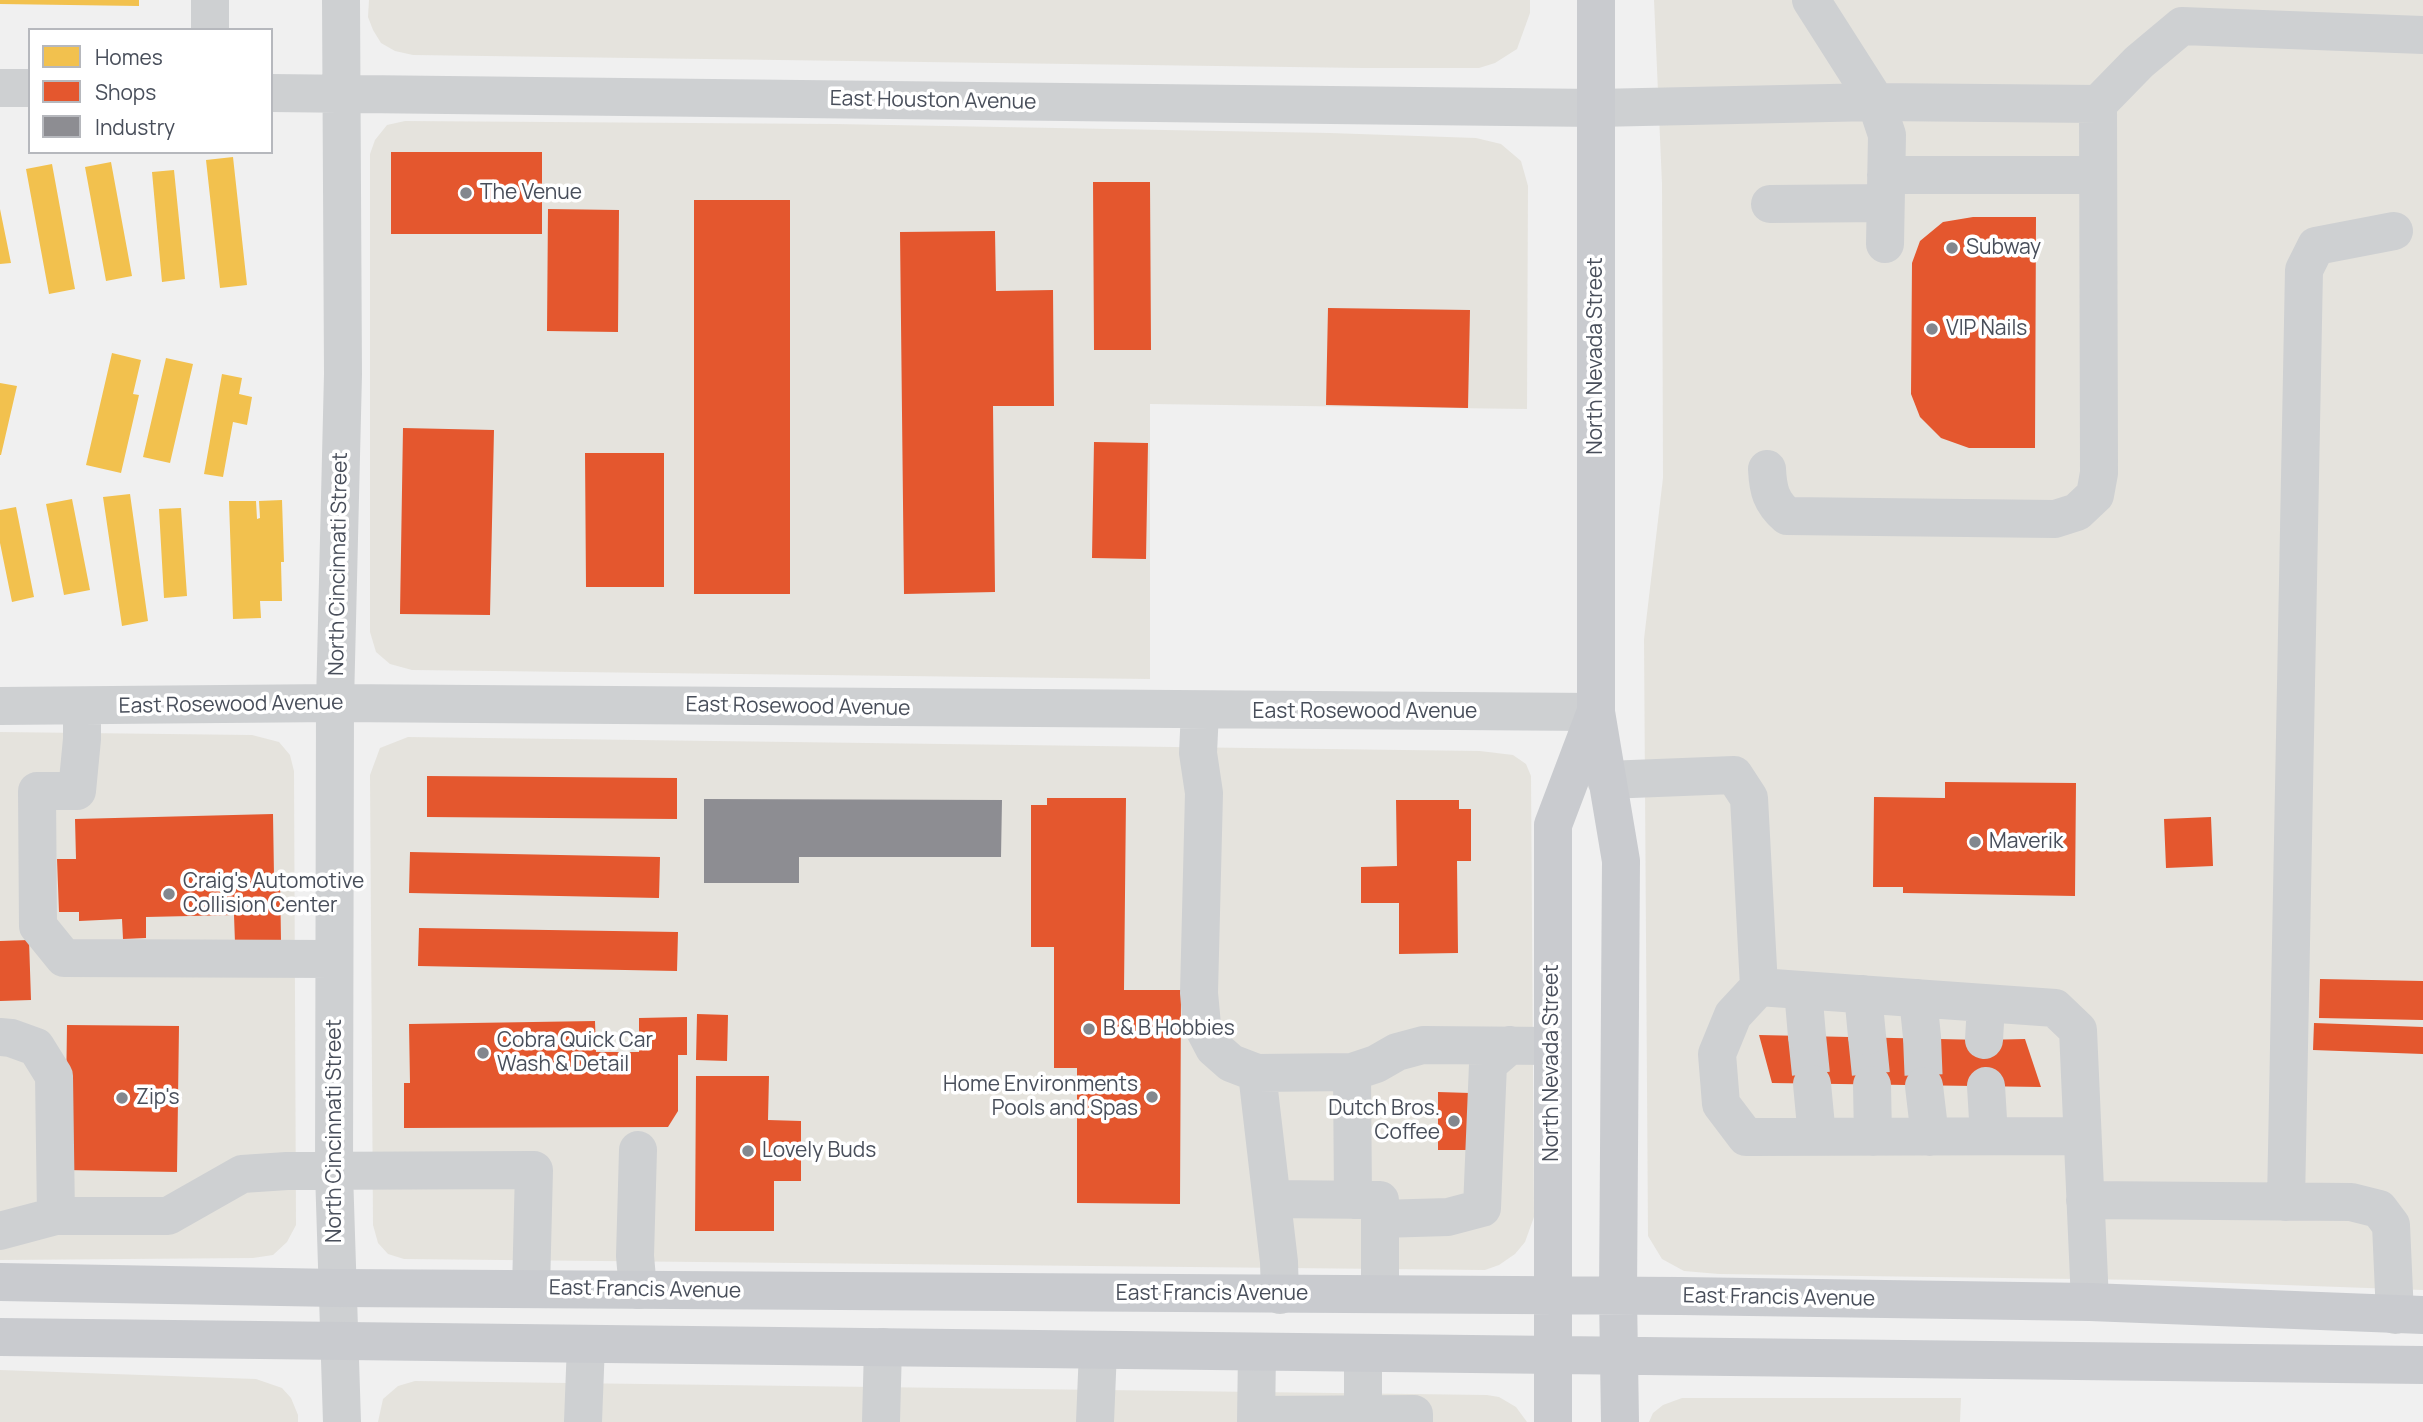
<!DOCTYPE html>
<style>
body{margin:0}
#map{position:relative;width:2423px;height:1422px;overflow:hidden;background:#f0f0f0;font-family:Manrope,sans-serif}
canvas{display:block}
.legend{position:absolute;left:28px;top:28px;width:245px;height:126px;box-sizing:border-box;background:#fff;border:2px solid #b6b8bd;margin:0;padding:9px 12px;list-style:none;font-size:21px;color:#484e5a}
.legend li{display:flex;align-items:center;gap:14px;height:35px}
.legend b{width:35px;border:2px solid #b6b8bd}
</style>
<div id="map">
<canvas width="2423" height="1422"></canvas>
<ul class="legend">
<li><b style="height:19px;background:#f2c14e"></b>Homes</li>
<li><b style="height:19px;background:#e4572e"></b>Shops</li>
<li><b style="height:19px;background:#8d8d92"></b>Industry</li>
</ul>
</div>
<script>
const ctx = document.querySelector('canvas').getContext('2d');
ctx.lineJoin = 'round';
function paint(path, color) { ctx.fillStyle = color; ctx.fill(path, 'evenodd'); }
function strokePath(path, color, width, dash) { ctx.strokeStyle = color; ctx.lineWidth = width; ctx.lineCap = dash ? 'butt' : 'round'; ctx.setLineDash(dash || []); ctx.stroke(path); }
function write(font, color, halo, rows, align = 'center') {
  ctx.font = font + ' Manrope,sans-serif'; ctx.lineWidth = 7; ctx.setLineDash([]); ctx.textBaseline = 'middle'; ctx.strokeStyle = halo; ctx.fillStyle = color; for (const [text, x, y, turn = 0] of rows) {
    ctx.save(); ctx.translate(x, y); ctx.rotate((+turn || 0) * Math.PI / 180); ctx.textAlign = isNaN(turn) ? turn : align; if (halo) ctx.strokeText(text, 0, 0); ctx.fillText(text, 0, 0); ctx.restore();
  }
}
const commercial = new Path2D(`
 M369 0H1530V13L1517 49 1495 63 1479 68H1363L413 55 395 51 381 43 373 30 368 17Z
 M1654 0H2423V1290L2146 1280 1719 1274 1684 1271 1662 1259 1648 1236 1644 639 1663 478 1662 184Z
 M405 121 836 124 1330 133 1476 138 1501 144 1521 161 1528 186 1527 409 1150 404V679L412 670 390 664 376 652 370 632V154L375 140 387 125Z
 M0 732 252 735 279 742 290 755 294 771 296 1225 287 1242 273 1255 253 1258 0 1260Z
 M408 737 1480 751 1513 755 1526 764 1531 776 1534 1217 1525 1242 1515 1254 1499 1265 1485 1270 404 1259 388 1254 378 1243 373 1225 370 775 380 748Z
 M0 1370 256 1379 282 1388 291 1398 298 1415V1422H0Z
 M415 1381 1487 1395 1499 1397 1516 1407 1527 1422H378L383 1399 398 1386Z
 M1682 1398H1961L1960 1422H1649L1653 1413 1663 1405Z`);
const homes = new Path2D(`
 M0 0H139V6L0 4Z
 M233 157 247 285 220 288 206 160Z
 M111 162 132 276 106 281 85 167Z
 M52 164 75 289 49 294 26 169Z
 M174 170 185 279 162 282 152 172Z
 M0 209 11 263 0 264Z
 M112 353 141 360 133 394 139 395 121 473 86 465Z
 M166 358 193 364 170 463 143 457Z
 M222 374 242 378 239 394 252 397 247 425 233 422 223 477 204 474Z
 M0 383 17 386 1 455H0Z
 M130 494 148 621 122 626 103 497Z
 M72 499 90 590 64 595 46 504Z
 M282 500 284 562H281L282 601H260L261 618 233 619 229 501H256L257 519 260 518 259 501Z
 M16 507 34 597 12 602 0 543V510Z
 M181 508 187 596 164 598 159 509Z`);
const shops = new Path2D(`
 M391 152H542V234H391Z
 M1093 182H1150L1151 350H1094Z
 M694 200H790V594H694Z
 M548 209 619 210 618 332 547 331Z
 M1973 217H2036L2035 448H1969L1941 438 1920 417 1911 394 1912 263 1920 241 1943 222Z
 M995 231 996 291 1053 290 1054 406H993L995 592 904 594 900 232Z
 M1328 308 1470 310 1468 408 1326 405Z
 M403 428 494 430 490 615 400 614Z
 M1094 442 1148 443 1146 559 1092 558Z
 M585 453H664V587H586Z
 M427 776 677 778V819L427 817Z
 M1945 782 2076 783 2075 896 1903 893V887H1873L1874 797 1945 798Z
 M1047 798H1126L1124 990H1181L1180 1204 1077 1203V1068H1054V947H1031V805H1047Z
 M1396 800H1459V809H1471V861H1457L1458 953 1399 954V903H1361V867L1397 866Z
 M273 814 274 876H280L281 941 235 943 234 915 146 917V938L123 939 122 919 79 921V912H59L57 859H76L75 819Z
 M2211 817 2213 866 2166 868 2164 819Z
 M410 852 660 857 659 898 409 893Z
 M419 928 678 932 677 971 418 966Z
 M29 940 31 1000 0 1001V941Z
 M2320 979 2423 981V1020L2319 1018Z
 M697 1014 728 1015 727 1061 696 1060Z
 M687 1017V1055H678V1111L668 1127 404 1128V1083H410L409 1024 595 1021 596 1052H639V1018Z
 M2314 1023 2423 1027V1054L2313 1050Z
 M67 1025 179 1026 177 1172 65 1170Z
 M1759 1035 1984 1040 2025 1039 2041 1087 1772 1083Z
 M696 1076H769L768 1120 801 1121V1181H774V1231H695Z
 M1438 1092 1470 1093 1469 1150H1438Z`);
const industry = new Path2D(`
 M704 799 1002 800 1001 857H799V883H704Z`);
const minorTunnel = new Path2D(`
 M1807 1036 1812 1084
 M1867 1036 1872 1085
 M1922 1037 1924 1086`);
const minor = new Path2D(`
 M210 0V30
 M341 0 343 374 335 703 334 1172 342 1422
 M1811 0 1876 102 1887 135 1885 244
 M0 88H30
 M271 93 1596 108 1876 102 2098 104 2139 62 2182 26 2423 35
 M1886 175H2097
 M1770 204 1885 203
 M1767 469C1768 490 1771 502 1787 516L2055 519 2077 512 2095 495 2099 473 2098 104
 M0 706 335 703 1596 712
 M82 706V739L77 791H37L38 926 64 958 334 959
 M1200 711 1198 753 1204 793 1199 993 1202 1025 1214 1048 1231 1063 1257 1073 1352 1072 1376 1064 1397 1052 1423 1045 1553 1046
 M1606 780 1734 775 1749 798 1759 987 2055 1008 2078 1030 2090 1302
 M1759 987 1733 1015 1717 1054 1721 1104 1746 1137 2082 1136
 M1803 990 1807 1036
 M1863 994 1867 1036
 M1918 998 1922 1037
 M0 1037 11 1038 36 1047 54 1076 56 1216
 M1984 1040 1986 1005
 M1352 1072 1353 1200
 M1257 1073 1279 1262 1280 1295
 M1812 1084 1817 1137
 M1872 1085 1873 1137
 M1924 1086 1930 1137
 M1986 1086 1989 1136
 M1272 1199 1380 1200V1293
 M2085 1200 2351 1202 2379 1209 2391 1225 2395 1315
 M2286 1202 2304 270 2316 246 2394 231
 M1380 1219 1448 1217 1482 1208 1488 1064 1510 1045
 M0 1231 56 1216H168L242 1174 287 1171 534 1170 531 1289
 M638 1290 635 1256 638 1150
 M1363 1353V1414
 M1257 1415 1414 1414V1422
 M583 1422 586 1344
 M881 1422 883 1347
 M1095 1422 1098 1350
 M1256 1422 1257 1352`);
const major = new Path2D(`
 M1596 0V712L1621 861 1618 1295 1620 1422
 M0 1282 337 1288 1681 1296 2090 1302 2423 1315
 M0 1337 2423 1365
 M1553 1422V825L1595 714`);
const markers = [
 [466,193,7,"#83878e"],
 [1952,248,7,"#83878e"],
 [1932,329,7,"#83878e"],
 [1975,842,7,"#83878e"],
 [169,894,7,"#83878e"],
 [1089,1029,7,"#83878e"],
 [483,1053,7,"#83878e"],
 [1152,1097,7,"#83878e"],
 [122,1098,7,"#83878e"],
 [1454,1121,7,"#83878e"],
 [748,1151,7,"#83878e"]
];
const streetNames = [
 ["East Houston Avenue",933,101,1],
 ["North Nevada Street",1596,356,-90],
 ["North Cincinnati Street",339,564,-89],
 ["East Rosewood Avenue",231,705,-1],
 ["East Rosewood Avenue",798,707,1],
 ["East Rosewood Avenue",1365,712],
 ["North Nevada Street",1552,1063,-90],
 ["North Cincinnati Street",335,1131,-90],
 ["East Francis Avenue",645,1290,1],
 ["East Francis Avenue",1212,1294],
 ["East Francis Avenue",1779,1298,1]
];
const poiNames = [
 ["The Venue",480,193],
 ["Subway",1966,248],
 ["VIP Nails",1946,329],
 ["Maverik",1989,842],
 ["Craig's Automotive",183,882],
 ["Collision Center",183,906],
 ["B & B Hobbies",1103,1029],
 ["Cobra Quick Car",497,1041],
 ["Wash & Detail",497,1065],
 ["Home Environments",1138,1085,"right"],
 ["Pools and Spas",1138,1109,"right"],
 ["Zip's",136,1098],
 ["Dutch Bros.",1440,1109,"right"],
 ["Coffee",1440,1133,"right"],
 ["Lovely Buds",762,1151]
];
paint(commercial, '#e5e3dd');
paint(homes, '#f2c14e');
paint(shops, '#e4572e');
paint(industry, '#8d8d92');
strokePath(minorTunnel, '#ced0d2', 38, [38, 19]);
strokePath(minor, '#ced0d2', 38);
strokePath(major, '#c9cbcf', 38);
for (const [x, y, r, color] of markers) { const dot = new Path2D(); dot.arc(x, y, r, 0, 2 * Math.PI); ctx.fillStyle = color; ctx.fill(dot); strokePath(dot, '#fff', 2.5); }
write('21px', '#484e5a', '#fff', streetNames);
write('21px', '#484e5a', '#fff', poiNames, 'left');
</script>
